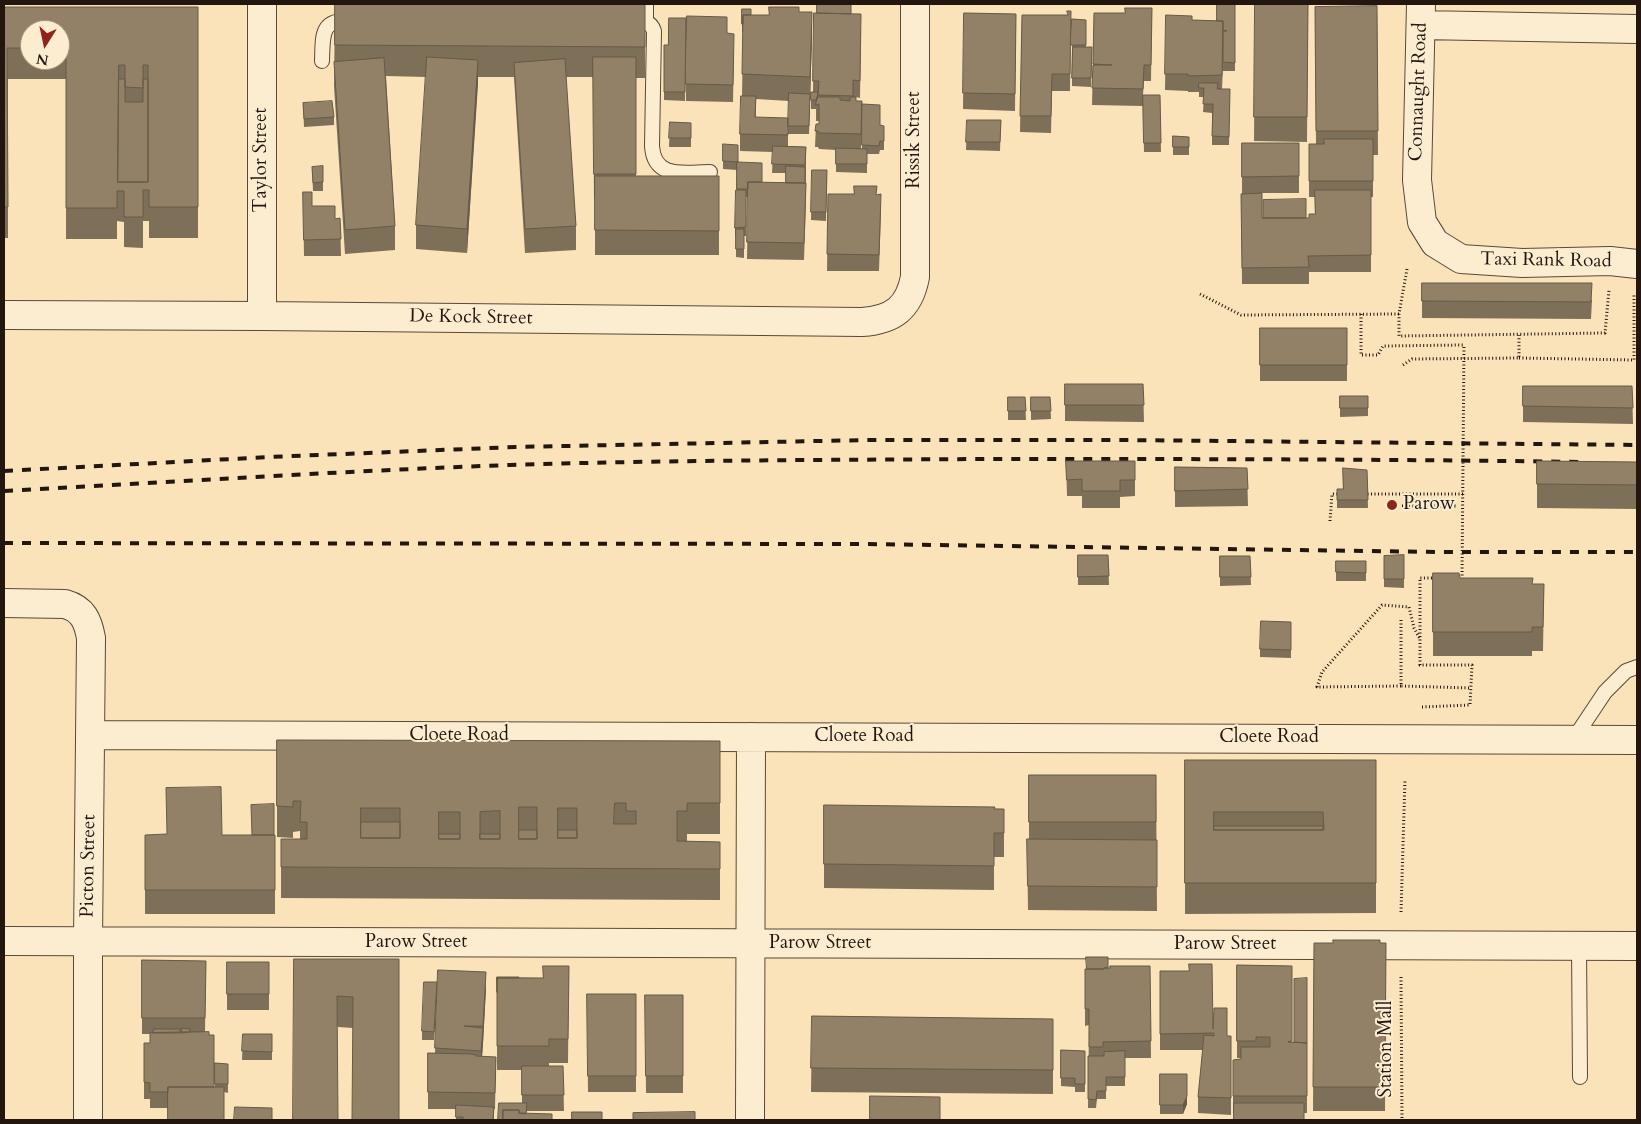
<!DOCTYPE html>
<style>
body{margin:0}
#map{position:relative;width:1641px;height:1124px;overflow:hidden;background:#fae3b8;font-family:Cardo,serif}
canvas{display:block}
.frame{position:absolute;inset:0;border:5px solid #22160f;pointer-events:none}
.north{position:absolute;left:20px;top:20px;width:50px;height:50px;box-sizing:border-box;background:#fcedd1;border:1px solid #a59783;border-radius:50%;rotate:190deg;font-size:14px;font-weight:700;line-height:20px;text-align:center;color:#22160f}
.north::after{content:'';display:block;margin:auto;width:18px;height:22px;background:#8f2418;clip-path:polygon(50% 0,100% 100%,50% 72%,0 100%)}
</style>
<div id="map">
<canvas width="1641" height="1124"></canvas>
<div class="frame"></div>
<div class="north">N</div>
</div>
<script>
const ctx = document.querySelector('canvas').getContext('2d');
ctx.lineJoin = 'round';
function strokePath(path, color, width, dash) { ctx.strokeStyle = color; ctx.lineWidth = width; ctx.lineCap = dash ? 'butt' : 'round'; ctx.setLineDash(dash || []); ctx.stroke(path); }
function paint(path, color) { ctx.fillStyle = color; ctx.fill(path, 'evenodd'); }
function write(font, color, halo, rows, align = 'center') {
  ctx.font = font + ' Cardo,serif'; ctx.lineWidth = 4; ctx.setLineDash([]); ctx.textBaseline = 'middle'; ctx.strokeStyle = halo; ctx.fillStyle = color; for (const [text, x, y, turn = 0] of rows) {
    ctx.save(); ctx.translate(x, y); ctx.rotate((+turn || 0) * Math.PI / 180); ctx.textAlign = isNaN(turn) ? turn : align; if (halo) ctx.strokeText(text, 0, 0); ctx.fillText(text, 0, 0); ctx.restore();
  }
}
const path = new Path2D(`
 M1407 269 1399 314V336L1605 333 1609 290
 M1200 294 1241 315 1399 314
 M1361 314V355H1378L1383 346 1464 345
 M1519 358 1634 360V294
 M1403 365 1412 359 1519 358V335
 M1364 494H1463
 M1402 506H1456
 M1330 521 1332 494H1340
 M1401 620V686L1471 688
 M1401 686 1317 687 1322 672 1382 605 1409 607 1414 628 1420 639
 M1422 707 1470 705 1472 665H1420V578H1437
 M1401 912 1405 779
 M1401 977 1402 1120`);
const service = new Path2D(`
 M627 22C638 22 650 18 654 31L652 146C654 180 685 172 710 172
 M646 22V4
 M322 61C323 34 320 19 353 20
 M1573 740 1605 692 1626 671 1637 667
 M1579 946 1580 1077`);
const minor = new Path2D(`
 M262 4V316
 M1421 4 1417 180 1422 222 1435 243 1461 259 1522 263 1610 261 1637 264
 M1421 25 1637 29
 M4 315 262 316 862 322C893 320 909 308 915 277V4
 M4 603 65 604C83 609 88 621 91 638L88 942V1120
 M91 735 1637 740
 M4 941 1637 946
 M750 1120 751 737`);
const rail = new Path2D(`
 M4 471 269 457 515 447 869 440H1122L1637 445
 M4 491C173 482 341 471 510 465 669 460 827 460 986 459 1184 459 1382 459 1580 462
 M4 543 862 544 1442 552H1637`);
const pathBridge = new Path2D(`
 M1462 579 1464 345`);
const wall = new Path2D(`
 M335 4H645V78H636V176H719V255H595V198H594L593 77H566L576 226V250L525 253 514 77H478L467 253 416 249V225L426 77 386 76 395 226V250L345 254 334 86Z
 M1235 4V71H1223V67L1222 89H1230L1229 145H1212V113L1203 112 1204 97H1199V92H1188V91L1165 90 1166 15 1192 20 1217 21Z
 M1255 4H1308L1307 142 1254 141Z
 M1377 6 1378 155H1373V197H1371V272H1309V284H1242L1241 194 1242 193V143H1299V193H1262V218H1309L1315 214V197H1309V144H1316L1315 7Z
 M4 7H198V238H149V221H143V248L124 247V222L117 221V239H66V79H8V238H4ZM30 30H60V60H30Z
 M1152 8 1151 81H1144L1143 95H1160L1161 152H1144L1143 106 1092 105 1094 13H1125Z
 M742 9 751 15H769L799 12 812 36 809 134H788L789 101 756 99V118H788V146L806 147V200L804 260 747 259 748 197H746V236H744V258L736 257V236H735V228L737 170 723 169V144L738 162 762 182 786 183V173H772L773 152 740 151V134L742 96 743 32H742Z
 M1071 11 1070 91H1052L1051 133 1020 132 1022 15H1067Z
 M814 13 851 14 861 30 860 98 856 97V101H862L861 149H862V104L880 125 884 126V150H880L879 154H867V173L836 172V150L819 149 818 147H815L816 124H819V121H816V109H811V92H813Z
 M964 13 1016 14 1015 111 963 109Z
 M686 18 685 101 664 100V45H668Z
 M1072 19 1086 20V47H1092L1091 87 1072 86Z
 M734 50 733 102 686 101V84Z
 M303 103 334 117V125L304 127Z
 M967 120H1001L1000 151 966 150Z
 M670 122 691 123V147H669Z
 M1173 136 1189 137V155H1173Z
 M323 166V191H313L312 167Z
 M812 170H827L826 221 811 220Z
 M303 192 312 206 335 219 340 218 341 256H304Z
 M828 194 877 195 881 211 879 271H827Z
 M1422 283 1592 300 1591 319 1422 318Z
 M1260 328H1347V381H1260Z
 M1065 384H1143L1144 422 1065 421Z
 M1523 386H1632L1633 424 1523 422Z
 M1340 396H1368V416L1340 417Z
 M1008 397H1025L1026 420H1008Z
 M1031 397H1050L1051 419 1031 420Z
 M1066 461H1135V496L1120 497V508H1082V496H1067Z
 M1537 461 1637 462V509L1537 508Z
 M1175 467 1247 468 1248 506 1175 507Z
 M1367 470 1368 508H1337V489H1343Z
 M1078 555H1108L1109 585H1078Z
 M1404 555V588L1384 587V556Z
 M1220 556H1250L1251 585 1220 586Z
 M1336 561H1366V581H1336Z
 M1433 573 1460 578 1533 584H1544L1543 651H1532V656H1433Z
 M1291 622V658L1260 657V649Z
 M277 740 720 741V834H687V841L720 842V900L281 898V839H300V831L293 832V838L277 837Z
 M1185 760H1376V913L1185 914Z
 M1029 775H1156L1157 911 1028 910 1027 839H1029Z
 M824 805 1004 809V857H994V890L824 888Z
 M145 835H275V914H145Z
 M1314 943H1386L1385 1111H1313Z
 M294 959H399L353 1028 338 1027Z
 M142 960 206 961 205 1032 214 1087H215V1063L228 1064V1093L224 1092 168 1108H150V1099H144V1043H150V1034H142Z
 M227 962H269V1010H227Z
 M1237 965 1292 966V1042H1294L1307 978V1113H1233V1060L1241 1059V1058H1237Z
 M569 966 568 1063H549V1066H563L564 1111H527L526 1114 552 1120H498L499 1103H522V1070H497V977L543 978Z
 M1150 966 1151 1058H1125V1086H1106V1099H1097L1096 1108H1088L1089 1025 1085 1026V969Z
 M438 970 486 988 483 1043 482 1057H496L495 1109H494V1120H456V1109H428V1053H435Z
 M1160 971 1213 1029 1227 1036H1231V1115L1198 1113V1097L1203 1050H1160Z
 M437 991 434 1040H422V1031Z
 M587 994H636V1092H588Z
 M645 995H683V1093H646Z
 M812 1016 1053 1019V1094L811 1092Z
 M243 1034H272V1060H242Z
 M1061 1050 1085 1051V1092H1075V1087L1061 1086Z
 M1160 1074 1187 1104 1183 1114H1160Z`);
const shadedWall = new Path2D(`
 M812 12V36L810 101V77Z
 M478 60V84L467 253V229Z
 M486 972V988L483 1043V1026Z
 M483 1028V1044L481 1068V1051Z
 M1187 1096V1104L1183 1114V1105Z`);
const building = new Path2D(`
 M335 4H645V47L335 45Z
 M817 4H851V14L817 13Z
 M1217 4H1235V63L1223 62V31H1227L1223 30V21H1217Z
 M1255 4H1308L1307 117H1254Z
 M1377 6 1378 131H1316L1315 7Z
 M4 7H198V207H149V190H143V217H124V191H117V208H66V48H60V30H30V48H7L8 207H4ZM119 65H125V87L143 88V65H148V182H118Z
 M769 7H799V12H812L810 77 742 74 743 15H769Z
 M1125 8H1152L1151 65H1144L1143 89 1092 88 1093 65H1112L1093 64 1094 13H1125Z
 M742 9H751V15H743V24H742Z
 M1067 11H1071L1070 74H1052L1051 116H1020L1022 15H1068Z
 M814 13 861 14 860 81 853 80V96L818 95 819 81H813Z
 M964 13 1016 14 1015 94 963 93Z
 M1166 15 1192 16V20L1223 21 1222 75 1188 76V74H1165Z
 M687 16 727 17V33L734 34 733 85 686 84Z
 M669 18H686L685 92H664V45H668Z
 M1072 19 1086 20V45H1071Z
 M1073 47H1092L1091 78H1072Z
 M427 57 478 60 467 229 416 225Z
 M593 57H636V174H594Z
 M384 58 395 226 345 230 334 62Z
 M565 59 576 226 525 229 514 63Z
 M119 79H125V102H143V79H148V182H118Z
 M1199 83H1218L1217 89H1230L1229 137 1212 136 1213 104H1203L1204 88H1199Z
 M811 92H818L817 100H811Z
 M789 93 810 94 809 126H788Z
 M1143 95H1160L1161 143H1144Z
 M741 96H756L755 117 788 118V135L740 134Z
 M817 97H840V100L850 101V97H856V101H862L861 134 819 133 818 131H815L816 124H819V104L816 105Z
 M332 101 334 117 304 119 303 103Z
 M862 104 880 105V125L884 126V141H880L879 146 862 145Z
 M967 120H1001L1000 142H966Z
 M670 122 691 123V138H669Z
 M1173 136 1189 137V147H1173Z
 M1324 139H1373V181H1309V144H1324Z
 M1242 143H1299V176L1242 177Z
 M723 144 738 145V162L723 161Z
 M773 146 806 147 805 165 772 164Z
 M836 148 867 149V164H836Z
 M737 162 762 163V182H748V189H737Z
 M323 166V182L313 183 312 167Z
 M786 166 805 167V183H786Z
 M812 170H827L826 212H811Z
 M595 176H719V231L595 230Z
 M748 182 806 183 804 243 747 242Z
 M854 186H877L876 195 881 194 879 255 827 254 828 194H854Z
 M736 190H746V227L735 228Z
 M1315 190H1371V255L1308 256 1309 267 1242 268 1241 194 1262 193V218H1309V214H1315Z
 M303 192H312V206H335V219L340 218 341 239 304 240Z
 M1306 199V218H1263V200Z
 M736 229H744V249H736Z
 M1422 283H1592L1591 302 1422 301Z
 M1260 328H1347V365H1260Z
 M1065 384H1143L1144 405H1065Z
 M1523 386H1632L1633 408 1523 406Z
 M1340 396H1368V408H1340Z
 M1008 397H1025L1026 411H1008Z
 M1031 397H1050L1051 411H1031Z
 M1066 461H1135V480H1120V491H1082V479L1067 480Z
 M1537 461 1637 462V485L1537 484Z
 M1175 467 1247 468 1248 489 1175 491Z
 M1343 468 1367 470 1368 500H1337V489H1343Z
 M1078 555H1108L1109 576 1078 577Z
 M1404 555V579H1384V556Z
 M1220 556H1250L1251 577H1220Z
 M1336 561H1366V573L1336 572Z
 M1433 573H1459L1460 578H1533L1532 584H1544L1543 627H1532V632H1433Z
 M1261 621 1291 622V650L1260 649Z
 M277 740 720 741V803H687V811H677V841L720 842V869L281 867V839H307V822H300L301 801H293V807L277 806ZM615 803H626V811H636V824H614ZM519 807H537V839H519ZM361 808H400V838H361ZM558 808H577V838H558ZM500 811V839H480V812ZM439 812H460V839H439Z
 M1185 760H1376V883H1185ZM1214 812H1323L1324 830H1214Z
 M1029 775H1156V822H1029Z
 M221 787 222 835H275V890H145V835L167 834 166 788Z
 M274 804V835H252L251 805Z
 M824 805 995 807 994 809H1004V833H994V866L824 864Z
 M361 822H400V838H361Z
 M1214 826H1323V830H1214Z
 M519 830H537V839H519Z
 M558 830H577V838H558Z
 M439 834H460V839H439Z
 M480 834H500V839H480Z
 M1027 839 1157 840V887L1028 886Z
 M1333 940H1380V943H1386L1385 1087H1313L1314 943H1333Z
 M1086 957H1108V968H1104V969H1087Z
 M294 959H399V1120H352L353 997 337 996 338 1120H293Z
 M142 960 206 961 205 1018H142Z
 M227 962H269V994H227Z
 M1189 964H1212L1213 1029 1214 1008H1227V1036H1231V1098L1198 1097 1204 1035 1214 1036V1033L1160 1034V971H1189Z
 M1237 965 1292 966V1041L1288 1042 1307 1043V1096H1233V1060L1241 1059V1047H1270V1037H1256V1041H1237Z
 M543 966H569L568 1039H549V1046H497V978H543Z
 M1110 966H1150L1151 1041 1103 1042V1047H1089V1009H1085V969H1104V968H1110Z
 M438 970 486 972 483 1026H464L483 1028 481 1051 435 1048Z
 M497 977H519V978H497V992Z
 M1307 978V1043L1294 1042V979Z
 M424 982H437L434 1032 422 1031Z
 M587 994H636V1076H588Z
 M645 995H683V1076H646Z
 M812 1016 1053 1019V1070L811 1068Z
 M182 1028 190 1029V1032L182 1033Z
 M154 1029H180V1033H153Z
 M209 1032V1035H214V1087H168V1092H150V1083L144 1082V1043H150V1033Z
 M243 1034H272V1052L242 1051Z
 M1061 1050 1085 1051V1084H1075V1078H1061Z
 M1125 1051V1077H1106V1091H1097L1096 1100 1088 1099V1056H1104V1052Z
 M428 1053 471 1054 476 1055V1056L496 1057 495 1093 428 1092Z
 M215 1063 228 1064V1084H215Z
 M522 1066H563L564 1095H522Z
 M1160 1074H1187V1096L1183 1105H1160Z
 M168 1087H224V1120H168Z
 M870 1096 940 1097V1120H870Z
 M499 1103H527L526 1114 519 1113V1110H503V1120H498Z
 M1234 1103H1304V1120H1234Z
 M456 1105 494 1107 493 1120H463V1117H456Z
 M235 1107 272 1108V1120H234Z
 M503 1110H519V1113L552 1114V1120H503Z
 M572 1112H602V1120H572Z
 M695 1112V1120H633V1113Z`);
const markers = [
 [1392,505,6,"#8f2418"]
];
const streetNames = [
 ["Connaught Road",1419,92,-88],
 ["Rissik Street",915,140,-90],
 ["Taylor Street",262,160,-90],
 ["Taxi Rank Road",1546,261,1],
 ["De Kock Street",471,318,1],
 ["Cloete Road",459,736],
 ["Cloete Road",864,737],
 ["Cloete Road",1269,738],
 ["Picton Street",89,866,-89],
 ["Parow Street",416,943],
 ["Parow Street",820,944],
 ["Parow Street",1225,945],
 ["Station Mall",1387,1049,-90]
];
const poiNames = [
 ["Parow",1403,505]
];
strokePath(service, '#584939', 16);
strokePath(minor, '#584939', 30);
strokePath(path, '#22160f', 3, [1, 2.5]);
strokePath(service, '#fcedd1', 14);
strokePath(minor, '#fcedd1', 28);
strokePath(rail, '#22160f', 4, [9, 9]);
strokePath(pathBridge, '#22160f', 3, [1, 2.5]);
paint(wall, '#7e6f59');
paint(shadedWall, '#665a48');
paint(building, '#928167');
strokePath(building, '#665a48', 1);
for (const [x, y, r, color] of markers) { const dot = new Path2D(); dot.arc(x, y, r, 0, 2 * Math.PI); ctx.fillStyle = color; ctx.fill(dot); strokePath(dot, '#fcedd1', 2); }
write('19px', '#22160f', '#fcedd1', streetNames);
write('19px', '#22160f', '#fcedd1', poiNames, 'left');
</script>
